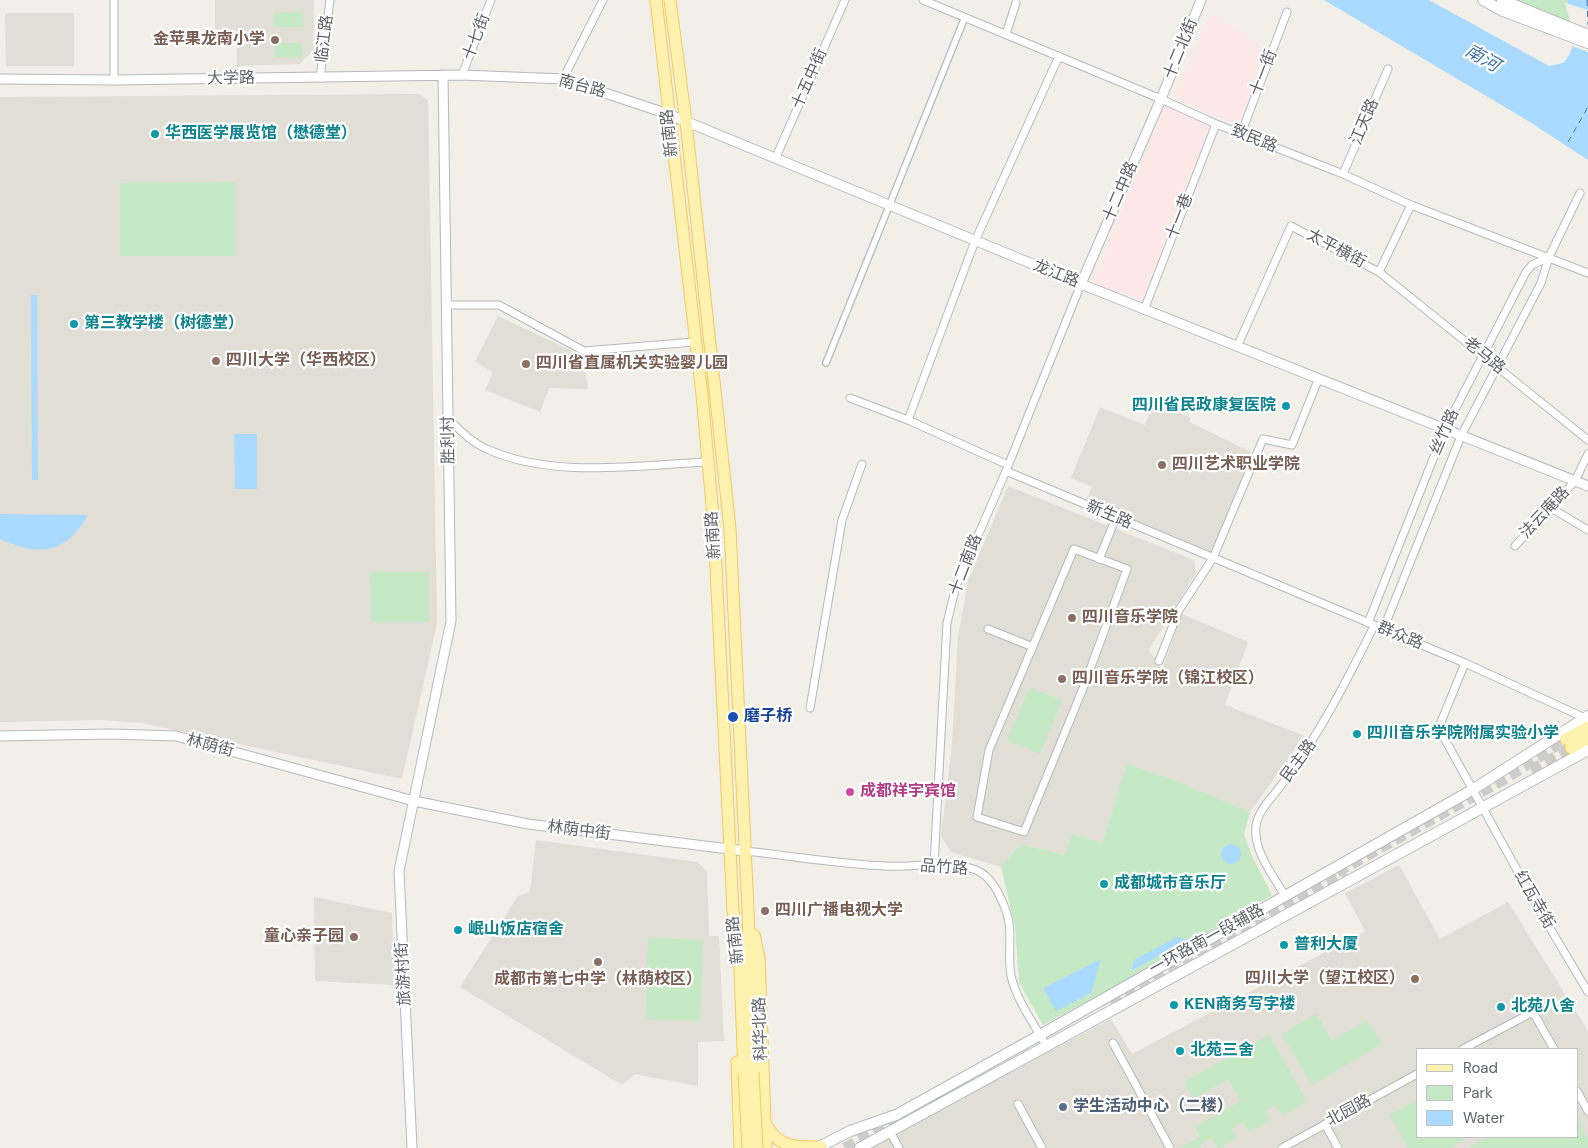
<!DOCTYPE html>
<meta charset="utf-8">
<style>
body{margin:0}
#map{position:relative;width:1588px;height:1148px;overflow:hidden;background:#f1efe8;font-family:"DM Sans",sans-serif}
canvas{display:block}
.legend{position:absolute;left:1416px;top:1048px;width:162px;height:90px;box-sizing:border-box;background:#fff;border:1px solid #bfc1c3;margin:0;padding:6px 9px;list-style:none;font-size:15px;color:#5f6368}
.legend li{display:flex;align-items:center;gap:10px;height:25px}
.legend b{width:25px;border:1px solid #bfc1c3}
</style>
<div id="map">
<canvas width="1588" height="1148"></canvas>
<ul class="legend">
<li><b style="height:6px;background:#fff2af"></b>Road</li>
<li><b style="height:14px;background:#c5e8c5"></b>Park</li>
<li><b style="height:14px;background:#aadaff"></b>Water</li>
</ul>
</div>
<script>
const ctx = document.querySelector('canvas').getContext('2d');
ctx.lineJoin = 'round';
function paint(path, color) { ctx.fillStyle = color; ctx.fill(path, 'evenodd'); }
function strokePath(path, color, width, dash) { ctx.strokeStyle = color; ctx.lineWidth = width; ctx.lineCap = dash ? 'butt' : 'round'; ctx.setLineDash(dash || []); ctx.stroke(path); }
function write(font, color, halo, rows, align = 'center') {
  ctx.font = font + ' "DM Sans","Noto Sans SC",sans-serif'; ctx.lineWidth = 4.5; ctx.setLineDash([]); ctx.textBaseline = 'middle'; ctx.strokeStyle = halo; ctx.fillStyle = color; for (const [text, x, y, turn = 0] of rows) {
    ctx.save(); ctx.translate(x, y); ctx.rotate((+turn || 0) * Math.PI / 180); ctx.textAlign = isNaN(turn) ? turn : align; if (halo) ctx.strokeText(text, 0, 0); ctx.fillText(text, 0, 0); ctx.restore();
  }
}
const education = new Path2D(`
 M215 0H314L313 50 300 64 237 66 236 30H215Z
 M5 13H74V66H6Z
 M419 94 428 100 437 623 402 779 142 723 100 720 0 722V97Z
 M498 316 572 351 575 366 586 373 588 389 549 388 540 412 485 390 493 373 475 361Z
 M1154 401 1191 418 1189 422 1251 452 1239 489 1211 552 1086 499 1092 487 1071 478 1100 407 1145 425Z
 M1008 486 1194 560 1196 573 1149 650 1162 670 1182 614 1248 642 1225 705 1305 736 1250 812 1177 781 1127 765 1102 843 1065 855 1021 844 1001 867 951 852 941 836 952 744 958 638 968 581Z
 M536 840 697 862 707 871 709 936H719L724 1041 698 1042V1086L635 1074 622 1085 460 987 518 896 530 892Z
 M1399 865 1440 939 1508 902 1588 1031V1148H866L1111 1019 1132 1054 1365 931 1345 893ZM1417 1049H1577V1137H1417Z
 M314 897 392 913 394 985 315 981Z`);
const medical = new Path2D(`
 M1211 13 1266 49 1238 126 1174 96Z
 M1164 105 1211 127 1142 299 1093 285Z`);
const green = new Path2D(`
 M1509 0H1567L1573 25Z
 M303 12V27H274L273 13Z
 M275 43H302V57L275 58Z
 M235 182V256H120V183Z
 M370 572H429V622H371Z
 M1030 687 1062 701 1040 754 1007 740Z
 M1127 764 1177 781 1250 812 1244 834 1251 854 1272 895 1109 990 1043 1025 1019 982 1015 926 1001 867 1021 844 1065 855 1072 834 1102 843Z
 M648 938 703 940 700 1021 646 1019Z
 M1316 1014 1332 1041 1367 1020 1382 1044 1312 1085 1282 1034Z
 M1269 1035 1307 1102 1282 1115 1276 1105 1265 1111 1270 1120 1249 1132 1243 1122 1232 1128 1237 1138 1219 1148 1211 1138 1199 1145 1201 1148H1179L1200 1137 1195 1127 1241 1101 1228 1079 1193 1099 1184 1082Z
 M1417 1100V1137H1463L1464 1140 1450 1148H1408L1390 1115Z
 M1577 1119 1588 1139V1148H1468L1488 1137H1577Z`);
const water = new Path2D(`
 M1324 0H1429L1549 66 1563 63C1580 48 1572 19 1567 0H1588V160L1525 119Z
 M31 295H37L38 480H32Z
 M234 434H257V489H235Z
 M0 514 88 515C66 554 39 557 0 539Z
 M1221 854a10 10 0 1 1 20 0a10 10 0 1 1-20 0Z
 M1177 937 1188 940 1131 971 1134 960Z
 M1101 959 1091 993 1056 1011 1043 988Z`);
const pier = new Path2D(`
 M1565 3 1588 10V52L1569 45 1571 25Z`);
const ferry = new Path2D(`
 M1587 0 1588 25
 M1568 142 1588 107`);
const primaryTunnel = new Path2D(`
 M1531 770 1571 748
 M1337 872 1508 777 1566 739
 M1112 1005 1346 873
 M845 1148 909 1113`);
const pedestrian = new Path2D(`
 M826 363 965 17`);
const minor = new Path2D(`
 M923 0 1161 99 1216 124 1343 174 1411 205 1588 273
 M1006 34 1016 3
 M462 75 491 0
 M320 78 330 0
 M563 79 603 0
 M114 80V0
 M1241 134 1287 12
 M776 157 845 0
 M1343 174 1388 69
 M1379 272 1411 205
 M446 305H499L584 351 694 342
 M1144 310 1216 124
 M1237 347 1291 226 1379 272 1588 440
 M850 398 908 420 1008 465
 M448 418C459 430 472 443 487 449 552 479 638 465 708 462
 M908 420 975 241 1059 56
 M1006 471 1465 663 1585 718
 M1551 508 1588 530
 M1515 546 1575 481 1588 454
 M1074 549 1127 569 1084 686 1024 832 977 817 989 750Z
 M1099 559 1116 518
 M1368 623 1445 429 1526 272 1532 265 1549 257
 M988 629 1033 647
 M1383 630 1461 436 1541 283 1549 257 1580 193
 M1159 661 1179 610 1213 558 1263 439 1292 445 1318 380
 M1465 663 1441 722 1442 734 1538 908 1588 992
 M810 708 842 520 862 464
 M745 851C792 856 838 864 885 866 914 868 947 859 976 870 991 876 999 893 1005 908 1014 929 1007 954 1011 976 1017 1001 1034 1024 1047 1047
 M934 865 947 623 956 586 1006 471 1081 284
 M1285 896C1273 875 1253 851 1256 826 1258 810 1273 797 1282 784 1320 734 1346 682 1374 626
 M1113 1043 1170 1148
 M1463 1049 1533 1012 1554 1049
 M1577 1091 1588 1111
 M1018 1104 1042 1148
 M1325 1124 1338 1148
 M890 1132 899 1148
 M1282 1148 1417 1074`);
const tertiary = new Path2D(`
 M0 79 114 80 462 75 563 79 668 114 1081 284 1588 486
 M1081 284 1161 99 1201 0
 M0 736 111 734 176 736 414 801 528 824 745 851
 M412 1148 399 871 451 621 443 75`);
const secondary = new Path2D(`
 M1483 0 1503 11 1588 43
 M1502 0 1588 35
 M817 1148 850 1131 896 1115 1040 1035 1472 790 1588 716
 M860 1148 1588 750`);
const primary = new Path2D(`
 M656 0 702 395 714 527 733 911 739 944 744 1073
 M670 0 686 122 730 529 748 910 753 1072
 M1566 739 1588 727
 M1571 748 1588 738
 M754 935 759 958 766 1148
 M737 1062 740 1148
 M767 1126C778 1148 798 1147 821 1147`);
const primaryBridge = new Path2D(`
 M753 1072 757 1148
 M744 1073 748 1148`);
const markers = [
 [275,40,5,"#8d6e63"],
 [155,134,5,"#0f9aa8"],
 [74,324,5,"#0f9aa8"],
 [216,361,5,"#8d6e63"],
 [526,364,5,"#8d6e63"],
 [1286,406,5,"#0f9aa8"],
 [1162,465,5,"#8d6e63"],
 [1072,618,5,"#8d6e63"],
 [1062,679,5,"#8d6e63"],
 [733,717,6,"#1a4fb4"],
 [1357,734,5,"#0f9aa8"],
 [850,792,5,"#d1479c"],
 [1104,884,5,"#0f9aa8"],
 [765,911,5,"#8d6e63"],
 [458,930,5,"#0f9aa8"],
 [354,937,5,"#8d6e63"],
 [1284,945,5,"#0f9aa8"],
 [598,962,5,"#8d6e63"],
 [1415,979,5,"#8d6e63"],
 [1174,1005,5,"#0f9aa8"],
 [1501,1007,5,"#0f9aa8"],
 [1180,1051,5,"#0f9aa8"],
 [1063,1107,5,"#5c6f8a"]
];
const streetNames = [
 ["十七街",477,37,-69],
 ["临江路",325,39,-83],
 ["十二北街",1181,49,-68],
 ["十一街",1264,73,-69],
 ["大学路",231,79,-1],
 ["十五中街",810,79,-66],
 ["南台路",582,87,15],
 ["江天路",1365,122,-67],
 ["新南路",670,133,-96],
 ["致民路",1254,139,22],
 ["十二中路",1121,192,-67],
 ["十一巷",1180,217,-69],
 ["太平横街",1336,249,28],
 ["龙江路",1056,274,22],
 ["老马路",1484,356,39],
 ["丝竹路",1445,432,-66],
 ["胜利村",449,440,-91],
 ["法云庵路",1545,513,-47],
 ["新生路",1109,515,23],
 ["新南路",714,535,-94],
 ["十二南路",966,565,-69],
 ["群众路",1400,636,22],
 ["林荫街",210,746,15],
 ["民主路",1299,761,-54],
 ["林荫中街",579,831,7],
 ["品竹路",944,868,4],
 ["红瓦寺街",1534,900,60],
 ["新南路",736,940,-96],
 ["一环路南一段辅路",1207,940,-29],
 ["旅游村街",404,974,-93],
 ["科华北路",761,1029,-92],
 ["北园路",1349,1111,-28]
];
const educationNames = [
 ["金苹果龙南小学",265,40,"right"],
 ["四川大学（华西校区）",226,361],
 ["四川省直属机关实验婴儿园",536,364],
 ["四川艺术职业学院",1172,465],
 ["四川音乐学院",1082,618],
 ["四川音乐学院（锦江校区）",1072,679],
 ["四川广播电视大学",775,911],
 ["童心亲子园",344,937,"right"],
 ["四川大学（望江校区）",1405,979,"right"],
 ["成都市第七中学（林荫校区）",598,980,"center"]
];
const cultureNames = [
 ["华西医学展览馆（懋德堂）",165,134],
 ["第三教学楼（树德堂）",84,324],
 ["四川省民政康复医院",1276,406,"right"],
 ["四川音乐学院附属实验小学",1367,734],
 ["成都城市音乐厅",1114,884],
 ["岷山饭店宿舍",468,930],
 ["普利大厦",1294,945],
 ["KEN商务写字楼",1184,1005],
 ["北苑八舍",1511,1007],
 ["北苑三舍",1190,1051]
];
const transitNames = [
 ["磨子桥",744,717]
];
const hotelNames = [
 ["成都祥宇宾馆",860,792]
];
const serviceNames = [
 ["学生活动中心（二楼）",1073,1107]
];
const waterNames = [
 ["南河",1482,59,30]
];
paint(education, '#e1ded6');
paint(medical, '#fce8e6');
paint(green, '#c5e8c5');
paint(water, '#aadaff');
paint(pier, '#f1efe8');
strokePath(ferry, '#4174aa', 1, [6, 5]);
strokePath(primaryTunnel, '#ccccc8', 11, [11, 5.5]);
strokePath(pedestrian, '#b5b8bc', 8);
strokePath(minor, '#b5b8bc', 9);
strokePath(tertiary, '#b5b8bc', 11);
strokePath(secondary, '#b6babf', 12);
strokePath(primary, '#f2c960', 13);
strokePath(pedestrian, '#fff', 5.5);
strokePath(minor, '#fff', 7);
strokePath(tertiary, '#fff', 9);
strokePath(secondary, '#fff', 10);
strokePath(primary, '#fff2af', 11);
strokePath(primaryBridge, '#f2c960', 13, []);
strokePath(primaryBridge, '#fff2af', 11);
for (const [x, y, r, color] of markers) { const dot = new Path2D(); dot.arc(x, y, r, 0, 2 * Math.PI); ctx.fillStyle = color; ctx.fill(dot); strokePath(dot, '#fff', 2); }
write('16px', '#5f6368', '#fff', streetNames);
write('bold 16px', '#785e54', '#fff', educationNames, 'left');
write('bold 16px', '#0d838f', '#fff', cultureNames, 'left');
write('bold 16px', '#164399', '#fff', transitNames, 'left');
write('bold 16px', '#b23c85', '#fff', hotelNames, 'left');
write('bold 16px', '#4e5e75', '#fff', serviceNames, 'left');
write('italic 18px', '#4174aa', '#fff', waterNames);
</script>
